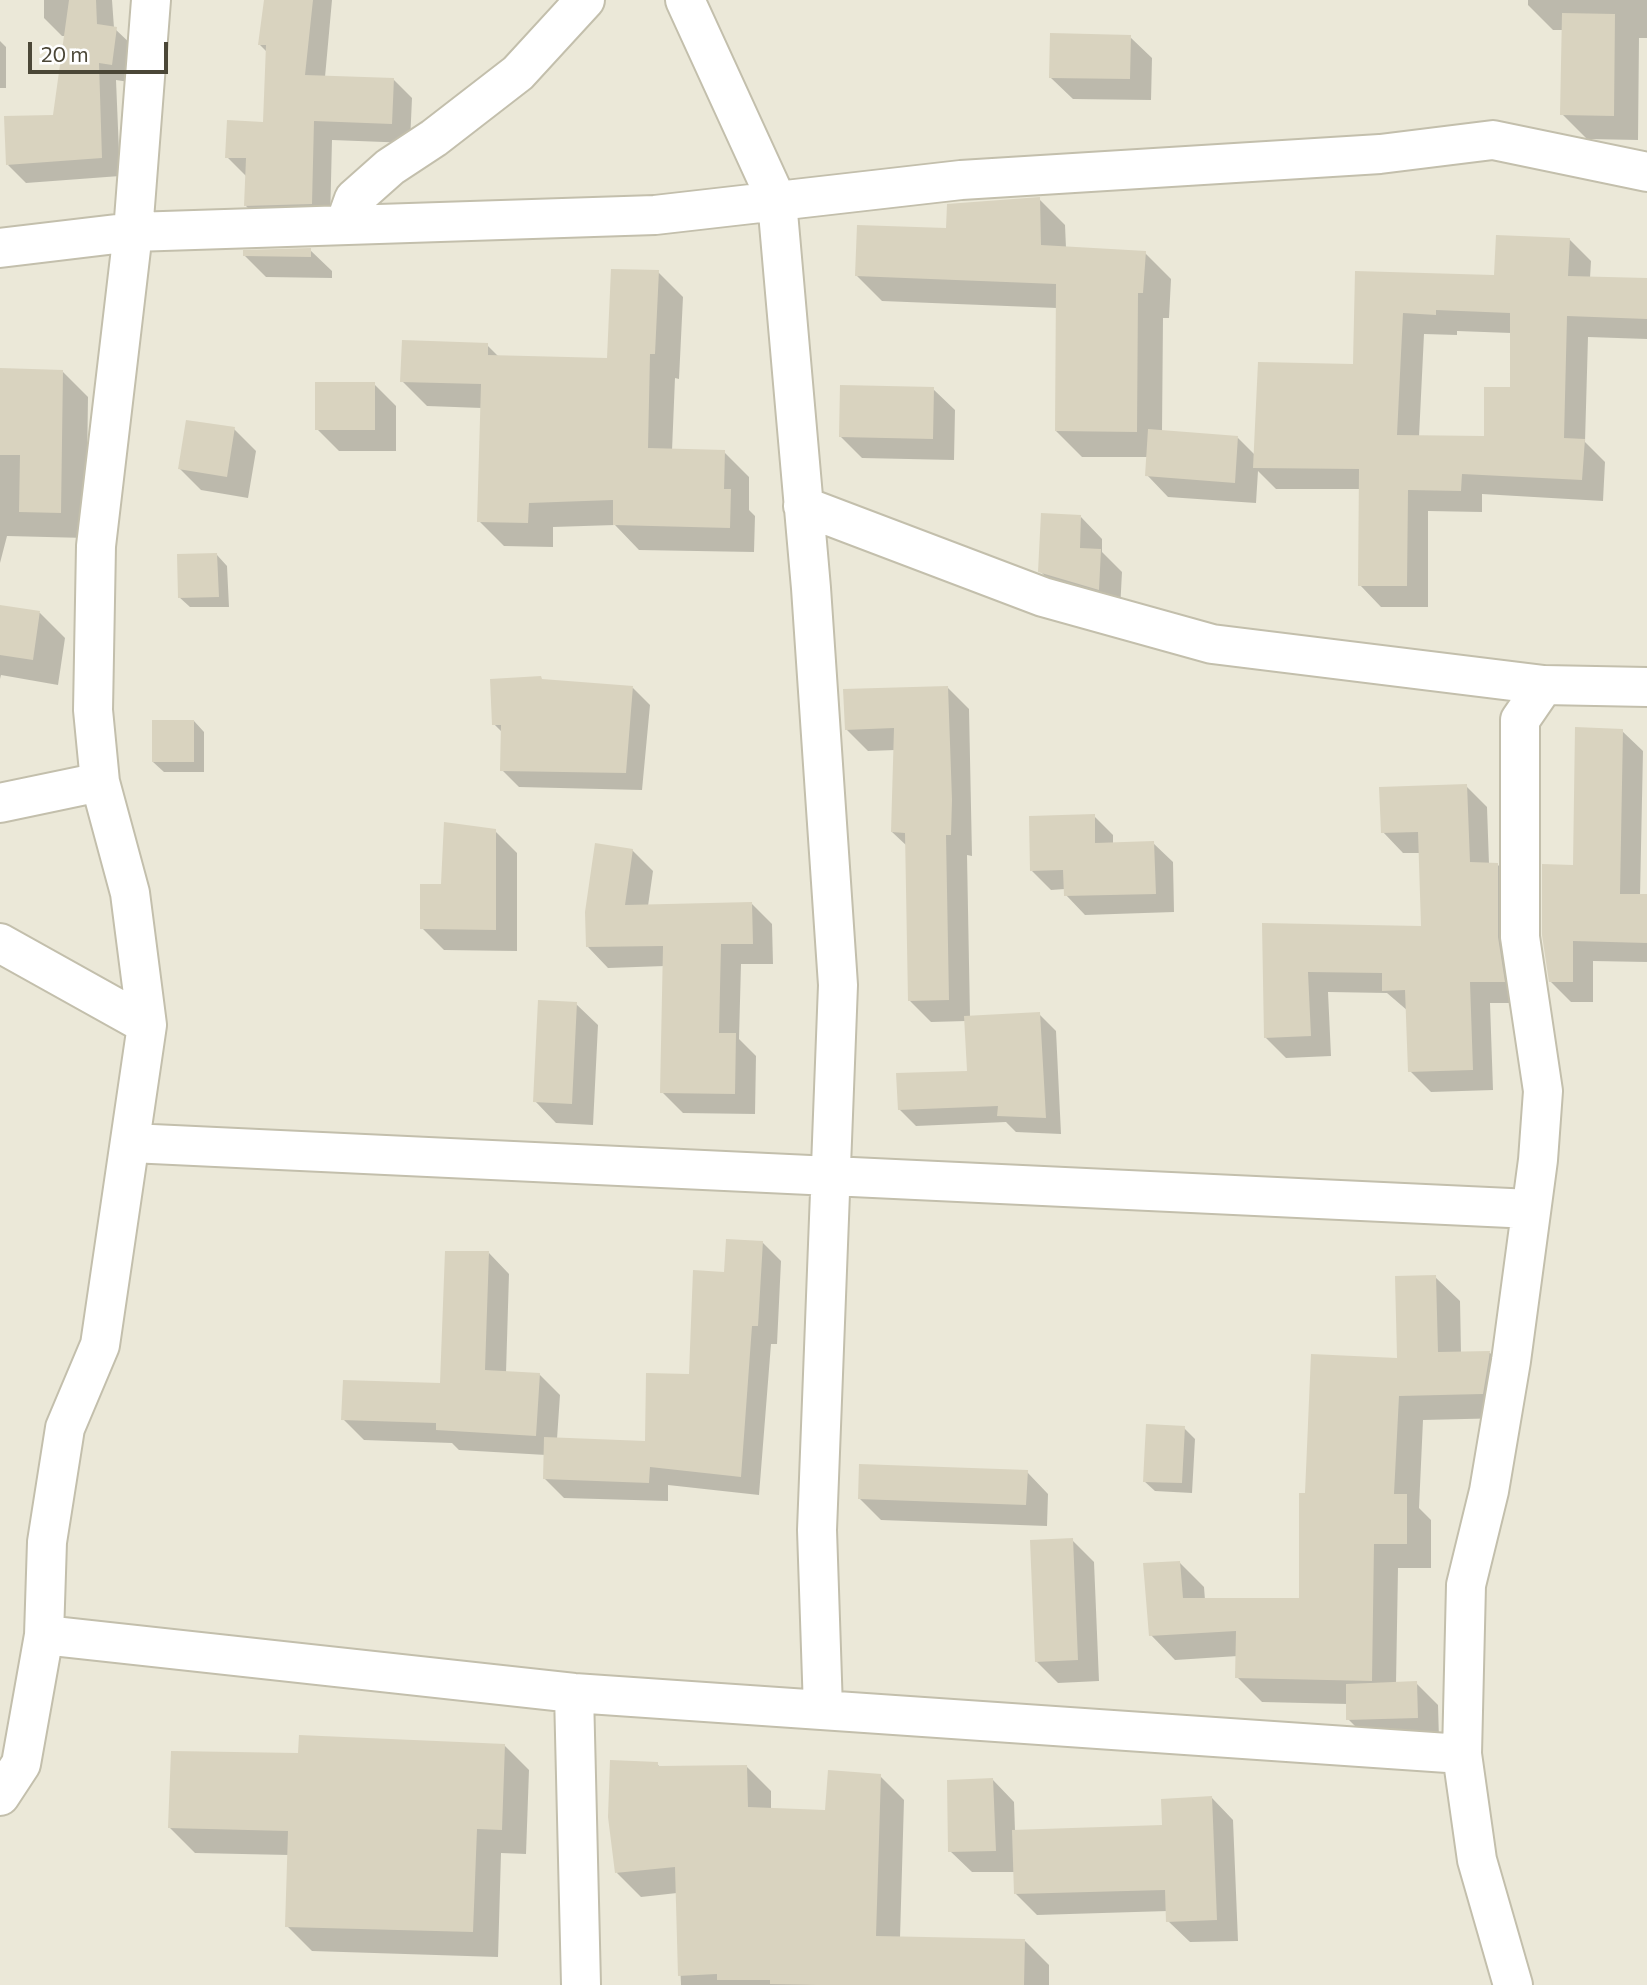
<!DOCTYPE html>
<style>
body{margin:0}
#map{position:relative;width:1647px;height:1985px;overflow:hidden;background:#f6f5ea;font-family:Commissioner,sans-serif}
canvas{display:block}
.scale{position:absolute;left:28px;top:42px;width:140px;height:32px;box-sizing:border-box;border:4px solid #4b4737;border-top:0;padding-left:9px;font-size:21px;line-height:24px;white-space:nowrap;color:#4b4737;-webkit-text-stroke:5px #fff;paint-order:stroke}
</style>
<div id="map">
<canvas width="1647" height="1985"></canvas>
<div class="scale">20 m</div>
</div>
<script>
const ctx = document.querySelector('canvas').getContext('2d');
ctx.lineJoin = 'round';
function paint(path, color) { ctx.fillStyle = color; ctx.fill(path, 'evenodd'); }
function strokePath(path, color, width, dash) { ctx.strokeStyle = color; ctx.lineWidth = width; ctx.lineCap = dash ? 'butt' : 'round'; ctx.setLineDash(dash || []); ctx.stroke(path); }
const residential = new Path2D(`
 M0 0H1647V1985H0Z`);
const shadow = new Path2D(`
 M44 0H112L114 28 134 47 129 82 116 80 120 176 26 183 8 165 55 116 66 36H62L44 18Z
 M265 0H332L325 77 393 79 412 98 410 143 332 140 330 223 265 225 246 206V176L227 157 265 124 267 52 259 44Z
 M1528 0H1647V38H1639L1638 140 1587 139 1562 114 1564 30H1553L1528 5Z
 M1130 37 1152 58 1151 100 1073 99 1051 78Z
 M0 41 6 47V88H0Z
 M1039 199 1065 225 1066 248 1145 253 1171 279 1169 318H1163L1162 432 1238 438 1255 455 1355 366 1357 273 1495 277 1569 239 1591 261 1590 278 1647 280V339L1588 337 1585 442 1605 462 1603 501 1482 494V512L1428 511V607H1381L1360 585 1361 489H1276L1258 471 1256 503 1168 497 1147 475 1148 457H1082L1056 431 1057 308 882 301 856 275 948 230ZM1457 331 1511 333V389L1486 438 1419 437 1424 334 1457 335Z
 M310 250 332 271V278L266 277 244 255Z
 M658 272 683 297 679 379 675 378 672 451 724 452 749 477V510L755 516 754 552 639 550 615 525 553 527V547L504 546 479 521 482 408 427 406 402 381 487 345 499 357 609 360Z
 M63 372 88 397 86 538 7 536 0 563V401Z
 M374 384 396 406V451H339L317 429Z
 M933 389 955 410 954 460 862 458 840 436Z
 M234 429 256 451 248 498 201 490 179 468Z
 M1081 517 1102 539V552L1122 572 1120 610 1062 593 1040 571Z
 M217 555 227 566 229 607H190L179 597Z
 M0 607 40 613 65 638 58 685 1 675 0 679Z
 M947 687 969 709 972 856 967 855 970 1017 1039 1014 1056 1031 1061 1134 1016 1132 1006 1122 916 1126 899 1109 969 1072 966 1021 931 1022 909 1000 907 846 892 832 895 750 868 751 846 729Z
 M633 688 650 705 642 790 519 787 502 770 503 733 494 724Z
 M194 721 204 732V772H164L153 762Z
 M1622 731 1643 751 1640 896H1647V962L1593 961V1002H1571L1551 982 1574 867Z
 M1466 786 1487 807 1489 864H1497L1518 885 1525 1003H1490L1493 1090 1431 1092 1410 1071 1408 1011 1387 993 1328 992 1331 1056 1286 1058 1265 1037 1264 925 1423 927 1420 853H1403L1383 832Z
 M1094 816 1113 835V844L1153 843 1173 862 1174 912 1085 915 1066 895 1065 889 1051 890 1032 871Z
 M495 831 517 853V951L444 950 422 928 442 886Z
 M632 850 653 871 648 906 751 903 772 924 773 964H741L739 1039 756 1056 755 1114 683 1113 662 1092 665 966 608 968 588 947Z
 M576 1004 598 1025 593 1125 556 1123 535 1101Z
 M762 1242 781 1261 777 1344H771L759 1495 668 1485V1501L564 1498 545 1479 546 1455 459 1450 452 1443 364 1440 343 1419 442 1385 489 1253 509 1274 506 1373 539 1374 560 1395 557 1439 646 1443 690 1376 726 1273Z
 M1435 1277 1460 1301 1461 1353H1490L1514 1377 1507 1418 1423 1420 1419 1508 1431 1520V1568H1398L1396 1684 1416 1683 1438 1705 1439 1739 1370 1741 1348 1719V1704L1262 1702 1237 1677 1238 1656 1175 1660 1151 1635 1180 1563 1204 1587 1205 1600 1301 1599 1307 1495 1399 1360Z
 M1184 1428 1195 1439 1192 1493 1155 1491 1144 1481Z
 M1027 1472 1048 1494 1047 1526 881 1520 860 1499Z
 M1072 1540 1094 1562 1099 1681 1058 1683 1036 1661Z
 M504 1745 529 1770 526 1854 501 1853 498 1957 312 1951 287 1926 289 1855 195 1853 170 1828 299 1755Z
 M657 1764 661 1768 747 1767 771 1791V1810L826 1812 880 1776 904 1800 900 1938 1025 1941 1049 1965V1985H681L677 1893 641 1897 617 1873Z
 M993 1780 1014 1802 1015 1831 1164 1827 1212 1798 1233 1820 1238 1941 1190 1942 1168 1921V1911L1037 1915 1016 1894 1015 1872H972L950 1851Z`);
const building = new Path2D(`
 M69 0H96L97 24 117 27 112 65 99 63 102 158 6 165 4 116 53 115Z
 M264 0H313L305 75 394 78 392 124 314 121 312 204 244 206 246 158H225L227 120 263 122 266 45H258Z
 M1562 13 1615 14 1614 116 1560 115Z
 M1050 33 1131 35 1130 79 1049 78Z
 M1040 197 1041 245 1146 251 1143 293H1138L1137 432 1055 431 1056 284 855 276 857 225 946 228 947 204Z
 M1496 235 1570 238 1568 276 1647 278V319L1567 316 1564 438 1585 439 1582 480 1462 474 1461 491 1408 490 1407 586H1358L1359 469 1253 468 1258 362 1353 364 1355 271 1494 275ZM1436 310 1510 313V387H1484V436L1397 435 1403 313 1436 315Z
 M311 248V257L243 256V250Z
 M611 269 659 270 655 354H650L648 448 725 450 724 489H731L730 528 613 525V500L529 503 528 523 477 522 481 384 400 382 402 340 488 343V355L607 358Z
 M0 368 63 370 61 513 19 512 20 455H0Z
 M315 382H375V430H315Z
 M840 385 934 387 933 439 839 437Z
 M186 420 235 427 227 477 178 469Z
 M1148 429 1238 436 1235 483 1145 476Z
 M1041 513 1081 515 1080 548 1101 549 1099 590 1038 572Z
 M217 553 219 597 178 598 177 554Z
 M0 605 40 611 33 660 0 655Z
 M541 676 542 679 633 686 626 773 500 771 501 725H492L490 679Z
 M948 686 952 800 951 835H946L949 1000 908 1001 905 833 891 832 894 728 845 730 843 689Z
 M152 720H194V762H152Z
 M1575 727 1623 729 1620 894H1647V943L1573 941V982H1549L1542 935V864L1573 865Z
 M1467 784 1470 862 1498 863V937L1505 982H1470L1473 1070 1408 1072 1405 990 1382 991V973L1308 972 1311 1036 1264 1038 1262 923 1421 926 1418 832 1381 833 1379 787Z
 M1095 814V843L1154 841 1156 894 1064 896 1063 870 1030 871 1029 816Z
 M444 822 496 829V930L420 929V884H441Z
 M595 843 633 849 625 905 752 902 753 944H721L719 1033H736L735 1094 660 1093 663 946 586 947 585 912Z
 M538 1000 577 1002 572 1104 533 1102Z
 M1040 1012 1046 1118 997 1116 998 1106 898 1110 896 1073 967 1071 964 1016Z
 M726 1239 763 1241 758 1326H752L741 1477 650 1467 649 1483 543 1479 544 1437 645 1441 646 1373 689 1374 693 1270 724 1272Z
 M445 1251H489L485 1370 540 1373 536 1436 436 1430V1423L341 1420 343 1380 440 1383Z
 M1436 1275 1438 1352 1490 1351 1489 1358 1483 1394 1399 1396 1394 1494H1407V1544H1374L1372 1681 1235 1678 1236 1631 1149 1636 1143 1563 1180 1561 1183 1598H1299V1493H1305L1311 1354 1397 1358 1395 1276Z
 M1146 1424 1185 1426 1182 1483 1143 1482Z
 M859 1464 1028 1470 1026 1505 858 1499Z
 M1073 1538 1078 1660 1035 1662 1030 1540Z
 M1417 1681 1418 1718 1346 1720V1684Z
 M299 1735 505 1744 502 1830 477 1829 473 1932 285 1927 288 1831 168 1828 171 1751 298 1753Z
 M610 1760 658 1762V1766L747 1765 748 1807 825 1810 828 1770 881 1774 876 1936 1025 1939 1024 1985H817L770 1984V1980H717V1974L678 1976 675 1867 615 1873 608 1817Z
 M993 1778 996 1851 948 1852 947 1780Z
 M1212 1796 1217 1920 1166 1922 1165 1890 1014 1894 1012 1830 1162 1825 1161 1799Z`);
const minor = new Path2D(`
 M685 0 777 201 811 588 838 985 817 1530 823 1709
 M345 224 354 199 390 167 434 138 518 73 585 0
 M0 248 133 232 655 215 961 180 1380 154 1493 140 1647 172
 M803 506 1043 597 1212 644 1544 685 1647 687
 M0 803 100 782
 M0 943 147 1025
 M131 1143 1531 1209
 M44 1635 574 1693 1462 1754
 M574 1693 581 1985
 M0 1796 21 1764 44 1635 47 1542 65 1428 100 1345 147 1025 130 893 100 782 93 710 96 546 133 232 151 0
 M1513 1985 1477 1860 1462 1754 1466 1585 1489 1491 1511 1361 1538 1160 1543 1091 1520 937V720L1544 685`);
paint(residential, '#ebe8d8');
paint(shadow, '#0003');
paint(building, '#d9d3bf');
strokePath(minor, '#c3bfac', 42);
strokePath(minor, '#fff', 38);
</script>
